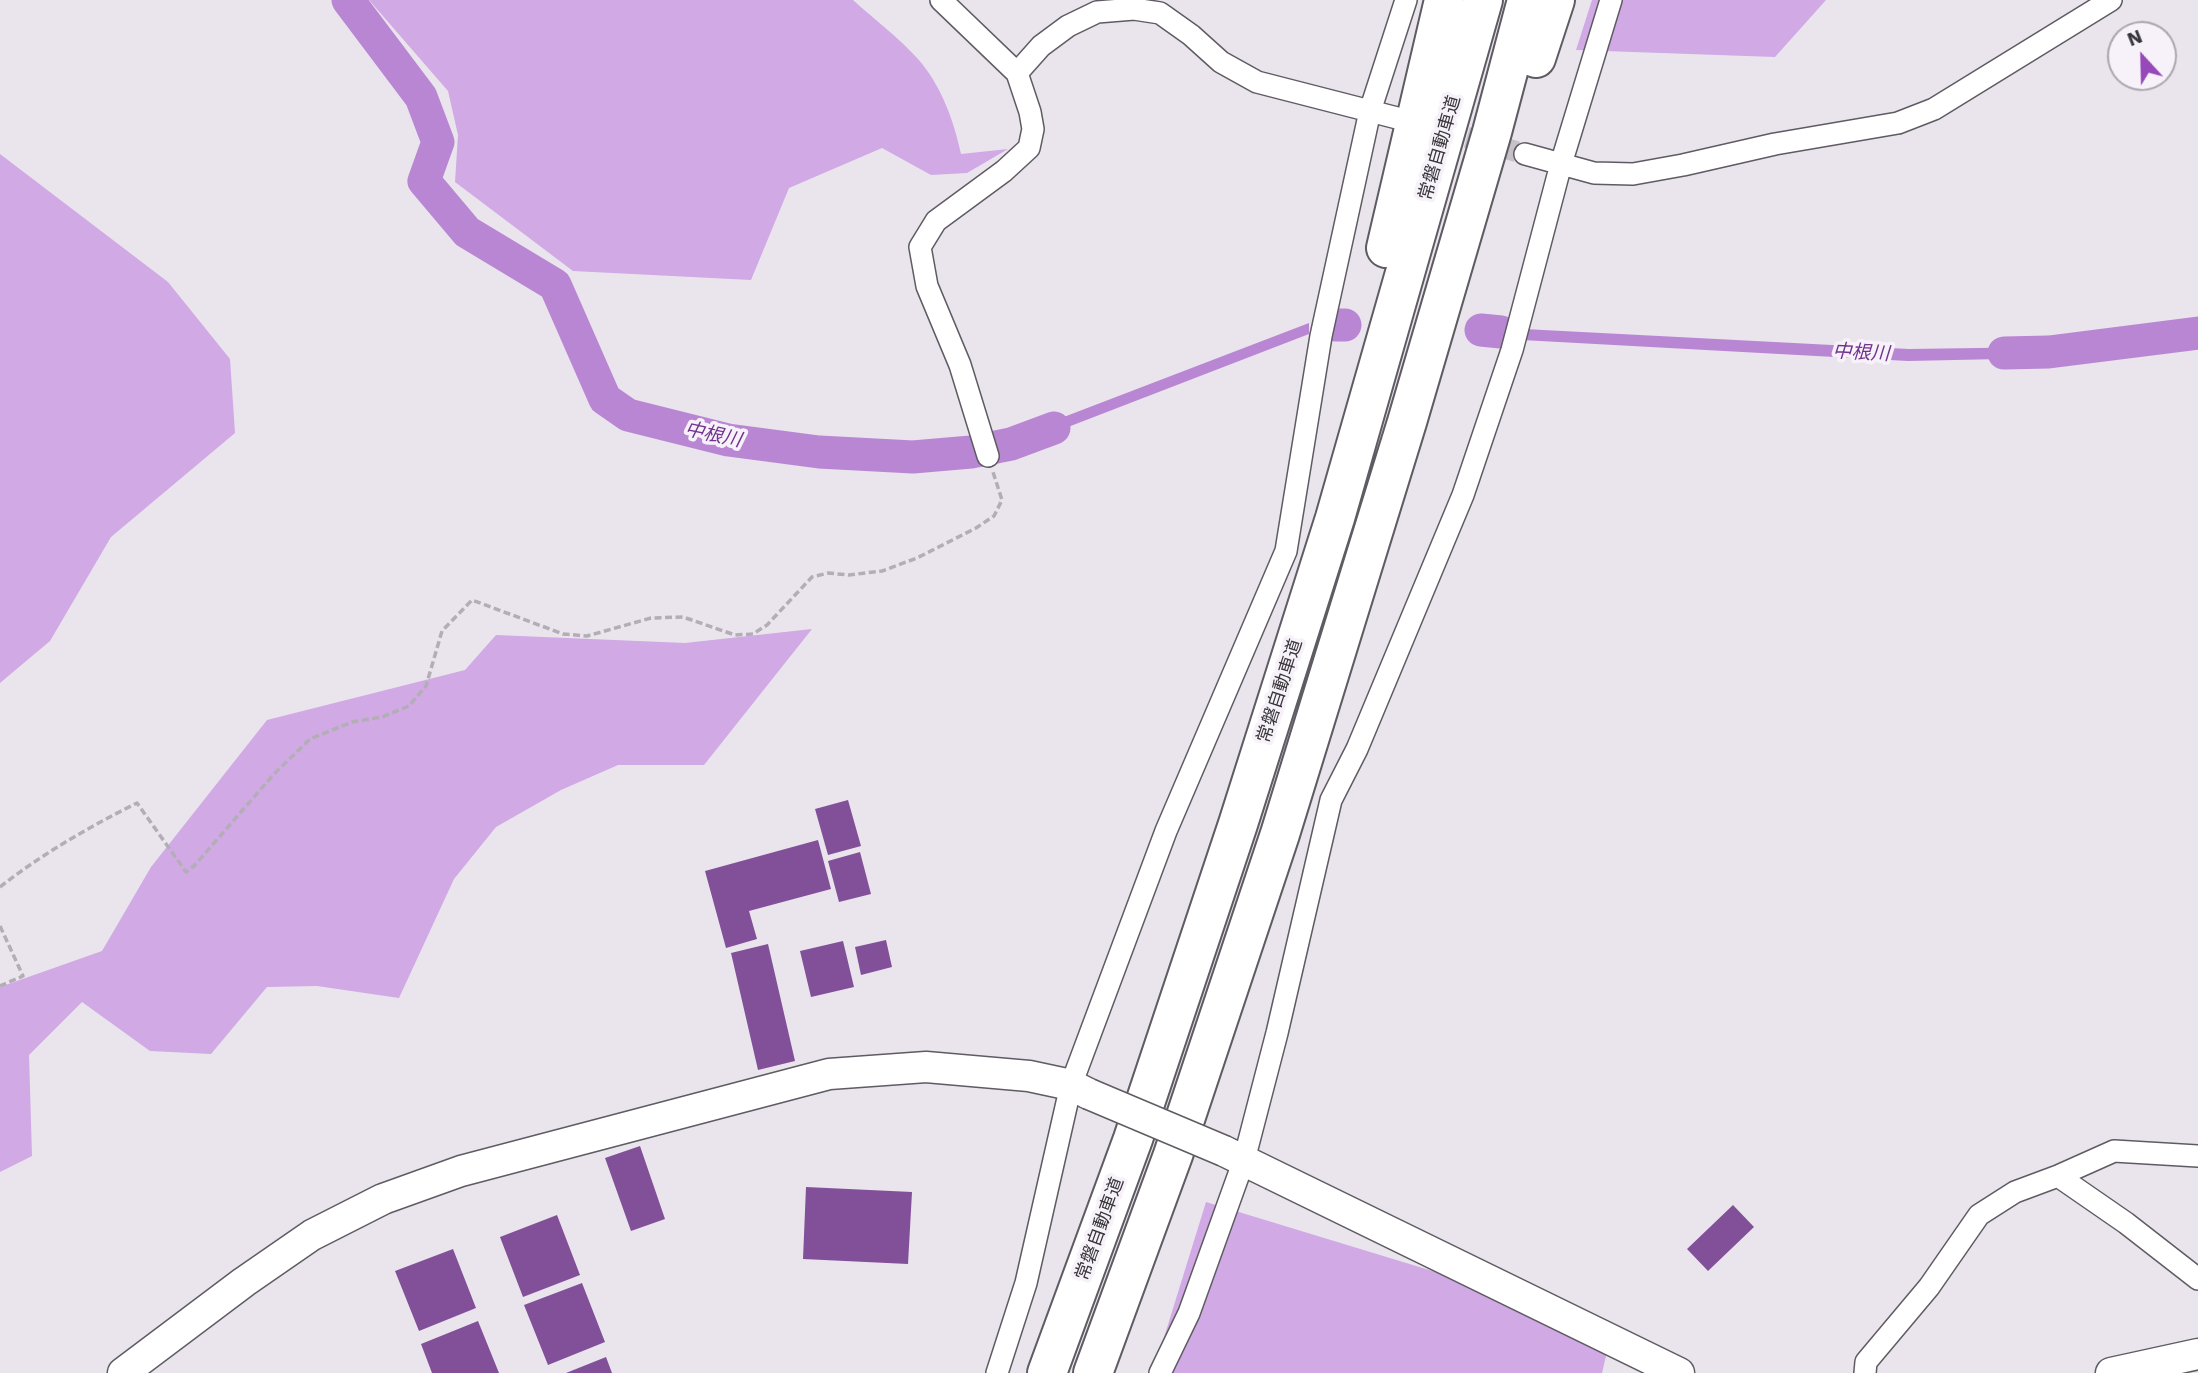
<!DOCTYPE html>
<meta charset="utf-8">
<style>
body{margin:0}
#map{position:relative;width:2198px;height:1373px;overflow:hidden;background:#eae4ed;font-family:"Work Sans",sans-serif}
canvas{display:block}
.north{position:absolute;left:2107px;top:21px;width:70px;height:70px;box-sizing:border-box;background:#f7f2fa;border:2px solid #aba7ad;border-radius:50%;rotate:338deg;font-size:19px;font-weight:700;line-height:28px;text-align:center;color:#383639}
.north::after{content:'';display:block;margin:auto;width:24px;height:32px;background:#9749ba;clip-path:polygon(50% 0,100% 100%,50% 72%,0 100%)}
</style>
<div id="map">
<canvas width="2198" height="1373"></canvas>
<div class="north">N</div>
</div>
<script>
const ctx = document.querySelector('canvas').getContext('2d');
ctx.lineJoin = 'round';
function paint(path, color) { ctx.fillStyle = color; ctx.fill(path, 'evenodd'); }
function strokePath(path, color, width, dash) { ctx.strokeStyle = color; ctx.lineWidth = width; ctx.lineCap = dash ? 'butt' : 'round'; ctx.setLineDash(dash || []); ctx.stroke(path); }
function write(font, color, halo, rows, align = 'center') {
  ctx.font = font + ' "Work Sans","Noto Sans JP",sans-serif'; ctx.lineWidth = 7; ctx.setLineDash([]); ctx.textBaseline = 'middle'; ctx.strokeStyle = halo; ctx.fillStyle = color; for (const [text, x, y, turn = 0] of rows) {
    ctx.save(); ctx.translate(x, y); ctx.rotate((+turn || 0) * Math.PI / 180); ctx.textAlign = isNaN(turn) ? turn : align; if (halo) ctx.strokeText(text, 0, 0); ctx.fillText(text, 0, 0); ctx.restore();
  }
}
const green = new Path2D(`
 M369 0H853C874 19 899 38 918 59 941 85 954 121 961 154L1008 149 967 173 931 175 882 148 789 188 751 280 573 271 455 182 458 135 448 91Z
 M1592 0H1826L1775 57 1576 50Z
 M0 154 168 282 230 359 235 433 111 537 50 641 0 683Z
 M812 629 704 765H618L561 790 496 827 454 879 399 998 317 986 267 987 211 1054 150 1051 82 1002 29 1055 32 1156 0 1172V987L102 951 151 867 267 720 465 670 496 635 685 643Z
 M1206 1202 1613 1326 1602 1373H1153Z`);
const water = new Path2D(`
 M1309 323V334L1011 449 1009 438Z
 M1524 329 1909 349 2047 347 2048 358 1908 361 1522 340Z`);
const river = new Path2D(`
 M348 0 421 97 438 142 424 181 467 232 555 285 605 399 628 415 728 440 819 452 913 457 971 452 1011 444 1054 428
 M1336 325H1345
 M1481 330 1501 332
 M2004 353 2049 352 2198 333`);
const building = new Path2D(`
 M848 800 861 846 828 855 815 809Z
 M818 840 831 889 749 911 757 939 726 948 705 871Z
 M860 852 871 894 839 902 828 861Z
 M886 940 892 967 861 975 855 947Z
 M843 941 854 987 811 997 800 951Z
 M768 944 795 1061 758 1070 731 953Z
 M640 1146 665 1219 631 1231 605 1158Z
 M806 1187 912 1192 908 1264 803 1259Z
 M1733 1205 1754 1227 1708 1271 1687 1249Z
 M557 1215 580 1275 523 1297 500 1237Z
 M453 1249 476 1308 419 1331 395 1271Z
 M582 1283 605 1342 548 1365 524 1305Z
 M478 1321 499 1373H432L421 1344Z
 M606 1357 612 1373H566Z`);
const streetTunnel = new Path2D(`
 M1437 129 1525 154`);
const path = new Path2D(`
 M0 887C42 854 89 827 137 803L186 872 194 866 274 774 310 739 352 722 382 717 409 706 426 686 442 631 472 600 563 634 587 636 651 618 683 617 735 635 753 634 767 625 812 577 828 573 849 575 882 571 917 558 976 528 994 516 1002 500 993 472
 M0 926 23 976 0 986`);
const street = new Path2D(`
 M941 0 1017 73 1030 112 1033 129 1029 148 1004 171 936 221 920 247 927 286 960 365 988 456
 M1017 73 1041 46 1068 26 1097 12 1134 9 1160 13 1191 35 1221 62 1257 82 1401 119
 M1525 154 1594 173 1633 174 1683 165 1775 144 1898 123 1934 109 2111 0
 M2058 1176 2126 1223 2198 1279
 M997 1373 1026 1283 1071 1085 1166 831 1286 551 1321 336 1370 111 1406 0
 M1160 1373 1189 1313 1244 1160 1277 1033 1331 800 1357 749 1463 495 1512 350 1561 164 1611 0
 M1865 1373 1866 1362 1929 1287 1979 1215 2015 1192 2058 1176 2114 1151 2198 1156`);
const secondary = new Path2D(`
 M1224 1151 1679 1373
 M123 1373 244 1282 312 1235 383 1199 461 1171 829 1074 926 1067 1029 1076 1071 1085 1089 1094
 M2111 1373 2198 1354`);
const highway = new Path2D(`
 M1536 58 1555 0
 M1386 248 1444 0
 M1047 1373 1133 1139 1238 824 1335 518 1483 0
 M1093 1373 1173 1155 1280 834 1407 422 1492 132 1527 0`);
const secondaryBridge = new Path2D(`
 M1089 1094 1224 1151`);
const streetNames = [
 ["常磐自動車道",1440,148,-74],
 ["常磐自動車道",1280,691,-72],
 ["常磐自動車道",1100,1229,-70]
];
const waterNames = [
 ["中根川",1861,353,3],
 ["中根川",713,435,12]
];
paint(green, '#d0a9e5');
paint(water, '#b986d3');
strokePath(river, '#b986d3', 33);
paint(building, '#815099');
strokePath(streetTunnel, '#c6c1c9', 21, [21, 10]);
strokePath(street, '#5f5b62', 24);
strokePath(secondary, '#5f5b62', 33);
strokePath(highway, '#5f5b62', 42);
strokePath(path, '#b3aeb5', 3.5, [7, 3.5]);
strokePath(street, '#fff', 21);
strokePath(secondary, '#fff', 30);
strokePath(highway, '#fff', 38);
strokePath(secondaryBridge, '#5f5b62', 33, []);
strokePath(secondaryBridge, '#fff', 30);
write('18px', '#383639', '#f7f2fa', streetNames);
write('italic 19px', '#71328d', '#f7f2fa', waterNames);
</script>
